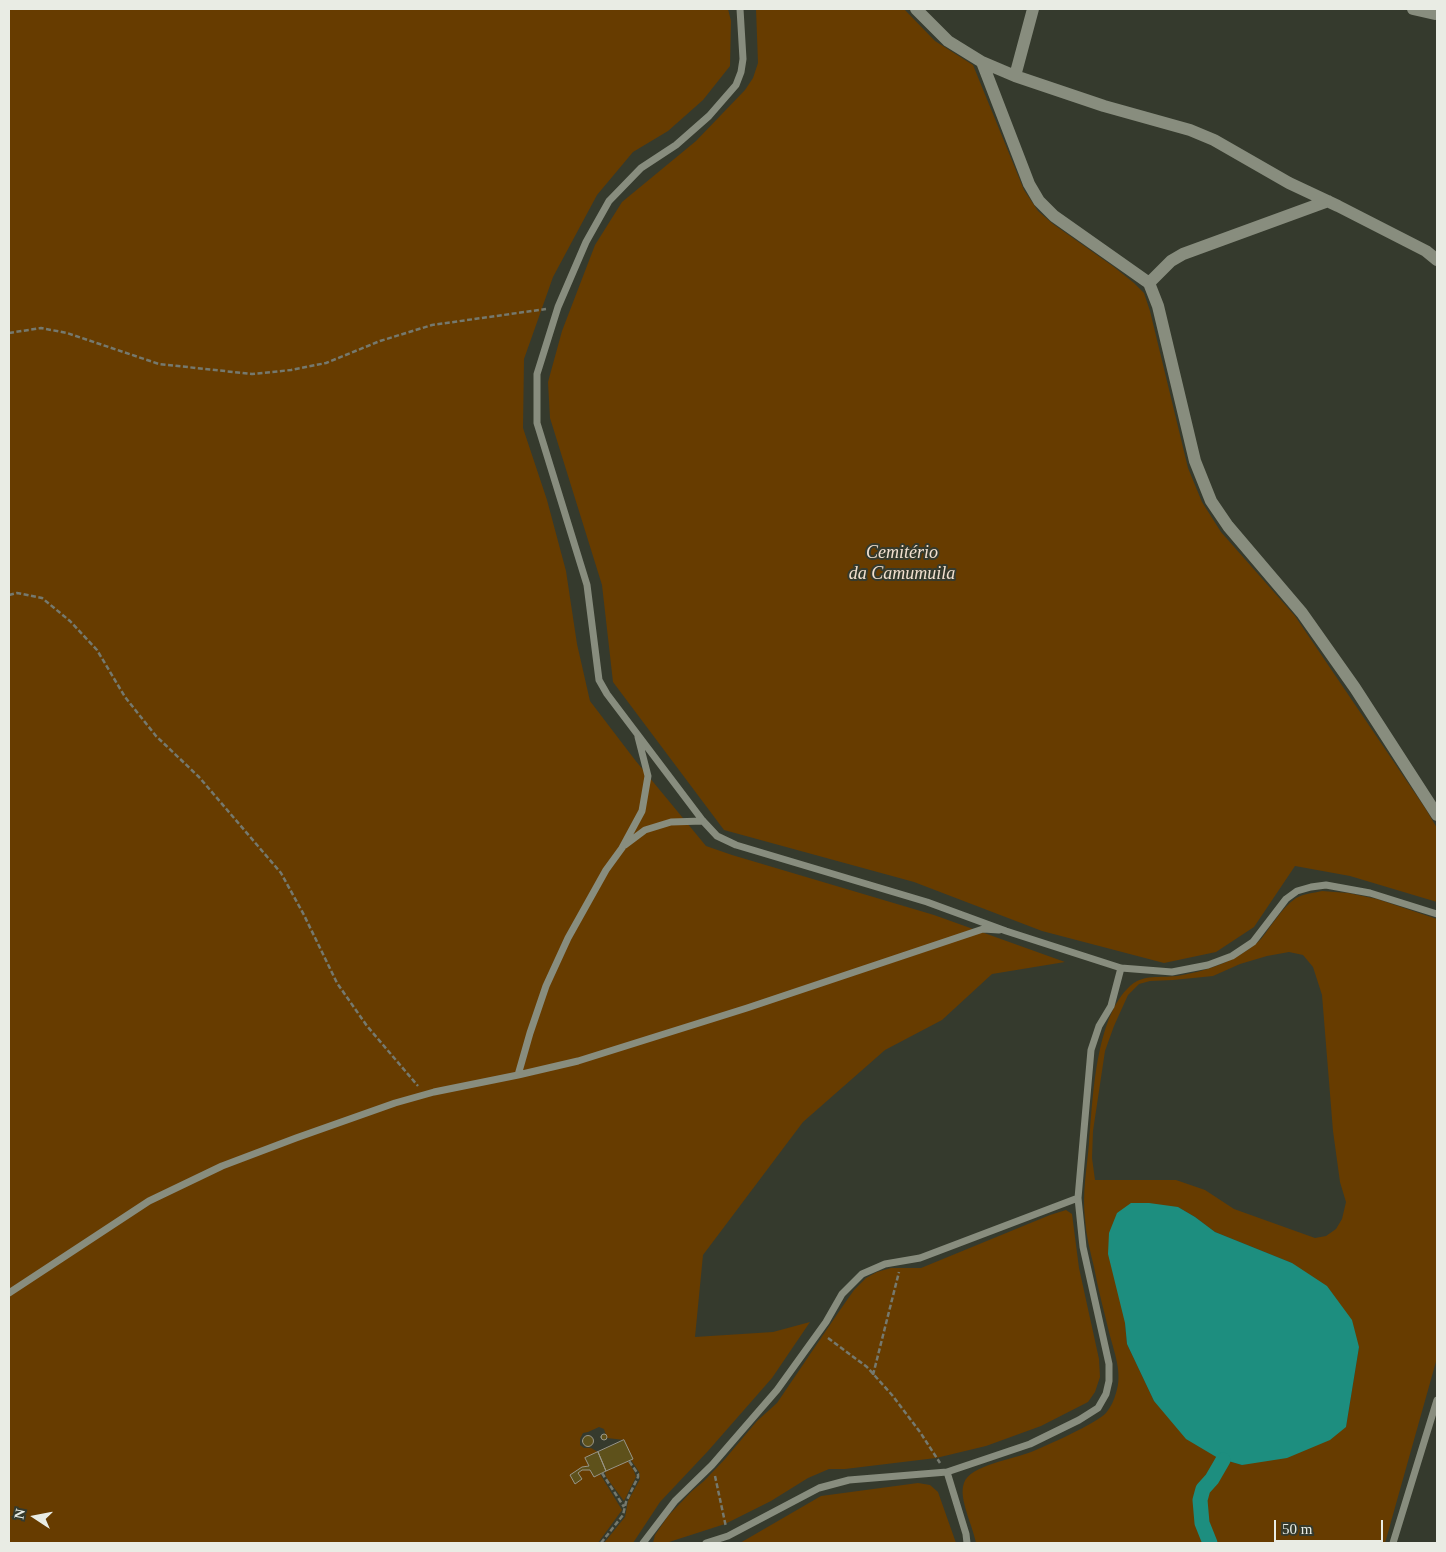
<!DOCTYPE html>
<meta charset="utf-8">
<style>
body{margin:0}
#map{position:relative;width:1446px;height:1552px;overflow:hidden;background:#353a2d;font-family:"Times New Roman",serif}
canvas{display:block}
.frame{position:absolute;inset:0;border:10px solid #e9ece4;pointer-events:none}
.north{position:absolute;left:10px;top:1492px;width:50px;height:50px;-webkit-text-stroke:4px #353a2d;paint-order:stroke;rotate:281deg;font-size:14px;font-weight:700;line-height:20px;text-align:center;color:#e9ece4}
.north::after{content:'';display:block;margin:auto;width:18px;height:22px;background:#e9ece4;clip-path:polygon(50% 0,100% 100%,50% 72%,0 100%)}
.scale{position:absolute;left:1274px;top:1520px;width:109px;height:22px;box-sizing:border-box;border:2px solid #e9ece4;border-top:0;padding-left:6px;font-size:15px;line-height:18px;white-space:nowrap;color:#e9ece4;-webkit-text-stroke:4px #353a2d;paint-order:stroke}
</style>
<div id="map">
<canvas width="1446" height="1552"></canvas>
<div class="frame"></div>
<div class="north">N</div>
<div class="scale">50 m</div>
</div>
<script>
const ctx = document.querySelector('canvas').getContext('2d');
ctx.lineJoin = 'round';
function paint(path, color) { ctx.fillStyle = color; ctx.fill(path, 'evenodd'); }
function strokePath(path, color, width, dash) { ctx.strokeStyle = color; ctx.lineWidth = width; ctx.lineCap = dash ? 'butt' : 'round'; ctx.setLineDash(dash || []); ctx.stroke(path); }
function write(font, color, halo, rows, align = 'center') {
  ctx.font = font + ' "Times New Roman",serif'; ctx.lineWidth = 4; ctx.setLineDash([]); ctx.textBaseline = 'middle'; ctx.strokeStyle = halo; ctx.fillStyle = color; for (const [text, x, y, turn = 0] of rows) {
    ctx.save(); ctx.translate(x, y); ctx.rotate((+turn || 0) * Math.PI / 180); ctx.textAlign = isNaN(turn) ? turn : align; if (halo) ctx.strokeText(text, 0, 0); ctx.fillText(text, 0, 0); ctx.restore();
  }
}
const green = new Path2D(`
 M9 9H728L731 21 730 66 703 100 668 131 633 152 597 195 553 277 524 359 523 428 547 500 566 571 577 644 590 701 635 760 706 846 732 855 934 915 1065 962 992 974 942 1020 885 1050 803 1122 703 1255 695 1337 773 1332 810 1322 772 1378 708 1451 660 1502 633 1543H604L625 1517 628 1501 640 1479 639 1472 631 1460 633 1459 624 1440 607 1438 604 1429 599 1427 588 1432 583 1433 580 1439V1445L584 1448H591L598 1452 585 1458 589 1466 582 1467 570 1475 575 1484 582 1479 578 1473 582 1470H590L594 1477 600 1474 622 1510 598 1543H9Z
 M756 9H904L935 41 973 65 1024 190 1038 211 1053 224 1114 267 1134 283 1144 293 1150 311 1188 468 1202 502 1221 532 1295 616 1425 808 1437 828V902L1350 876 1295 866 1254 927 1216 952 1164 963 1042 931 914 882 724 830 613 682 602 585 550 418 548 382 562 331 595 245 622 202 696 141 745 90 753 78 758 63Z
 M1322 891 1348 893 1377 899 1437 919V1358L1385 1543H976C973 1526 958 1498 964 1483 970 1465 1014 1459 1031 1452 1046 1446 1097 1423 1106 1413 1111 1407 1114 1400 1116 1393 1123 1373 1114 1352 1109 1332 1104 1311 1098 1289 1094 1267 1090 1251 1086 1235 1085 1219 1082 1194 1087 1168 1089 1143 1093 1099 1095 1018 1130 986 1143 974 1160 978 1177 976 1195 973 1215 968 1232 959 1242 954 1253 947 1261 939 1272 925 1281 909 1296 898 1303 894 1313 893 1322 891ZM1289 952 1303 955 1313 967 1322 995 1333 1131 1340 1182 1346 1202 1342 1219 1336 1229 1326 1236 1315 1238 1234 1209 1205 1190 1176 1180H1095L1092 1158 1093 1131 1105 1051 1114 1026 1128 995 1139 984 1150 981 1173 980 1213 976 1240 964 1267 956ZM1178 1207 1195 1217 1215 1232 1292 1263 1359 1347 1346 1427 1242 1465 1218 1458 1154 1401 1127 1344 1125 1323Z
 M1066 1210 1072 1214 1079 1268 1099 1359 1100 1377 1095 1392 1088 1402 1041 1426 986 1446 936 1458 845 1469H829L808 1478 771 1501 725 1524 666 1543H653L655 1535 668 1516 692 1491 704 1481 725 1459 757 1421 777 1403 840 1310 854 1290 866 1278 877 1272 891 1268H921L1050 1215Z
 M628 1461 634 1471 636 1477 624 1501 606 1477 605 1472Z
 M918 1483 930 1485 938 1492 956 1543H740L821 1496Z`);
const water = new Path2D(`
 M1131 1203H1149L1178 1207 1195 1217 1215 1232 1292 1263 1327 1286 1352 1320 1359 1347 1346 1427 1330 1440 1287 1458 1242 1465 1218 1458 1186 1439 1154 1401 1127 1344 1125 1323 1108 1254 1109 1233 1117 1213Z`);
const canal = new Path2D(`
 M1210 1543 1202 1523 1200 1500 1203 1489 1212 1479 1223 1460`);
const building = new Path2D(`
 M601 1437a3 3 0 1 1 6 0a3 3 0 1 1-6 0Z
 M582.5 1441a5.5 5.5 0 1 1 11 0a5.5 5.5 0 1 1-11 0Z
 M624 1440 633 1459 606 1471 598 1452Z
 M598 1452 606 1471 594 1477 590 1470H582L578 1473 582 1479 575 1484 570 1475 582 1467 589 1466 585 1458Z`);
const path = new Path2D(`
 M9 333 41 328 67 333 159 364 252 374 291 370 326 363 380 341 432 325 546 309
 M9 595 17 593 42 598 70 621 97 650 125 697 156 736 199 777 281 873 304 915 337 983 367 1026 418 1086
 M828 1338 867 1367 892 1395 920 1432 940 1463
 M873 1375 899 1272
 M602 1473 624 1507
 M715 1476 726 1527
 M601 1543 623 1515 626 1502 638 1477V1474L629 1461`);
const lane = new Path2D(`
 M740 9 743 59 741 72 736 85 709 116 676 145 641 168 609 201 586 242 558 307 537 374V423L587 585 599 680 607 694 703 821 717 836 736 845 927 902 1006 931 1121 968 1172 972 1208 965 1232 956 1253 942 1286 899 1297 891 1311 887 1326 885 1370 893 1437 914
 M625 845 645 830 671 822 703 821
 M518 1075 530 1033 546 986 568 938 606 870 622 848 642 811 648 776 638 737
 M9 1293 149 1201 222 1166 296 1138 395 1103 434 1092 518 1075 578 1061 747 1008 983 929 999 930
 M947 1472 966 1534 967 1543
 M643 1543 675 1501 712 1465 777 1390 826 1322 842 1294 862 1274 885 1264 920 1258 1078 1198
 M706 1543 728 1536 819 1488 849 1480 947 1472 1030 1444 1079 1420 1098 1408 1106 1394 1109 1381V1364L1083 1247 1078 1198 1091 1050 1099 1026 1111 1006 1121 968
 M1393 1543 1437 1400`);
const street = new Path2D(`
 M916 9 948 41 982 62 1015 76 1104 106 1190 130 1214 140 1289 183 1338 206 1426 251 1437 260
 M1413 9 1435 14
 M982 62 1029 184 1039 201 1054 216 1149 283 1158 306 1195 461 1211 501 1228 526 1302 613 1355 688 1437 815
 M1015 76 1033 9
 M1149 283 1171 261 1183 254 1328 201`);
const parkNames = [
 ["Cemitério",902,553],
 ["da Camumuila",902,574]
];
paint(green, '#673c00');
paint(water, '#1d8e7f');
strokePath(canal, '#1d8e7f', 15);
paint(building, '#5e511b');
strokePath(building, '#9a9687', 1);
strokePath(path, '#75796e', 2.5, [5, 2.5]);
strokePath(lane, '#888d7e', 7);
strokePath(street, '#888d7e', 12);
write('italic 18px', '#f2e0cf', '#353a2d', parkNames);
</script>
